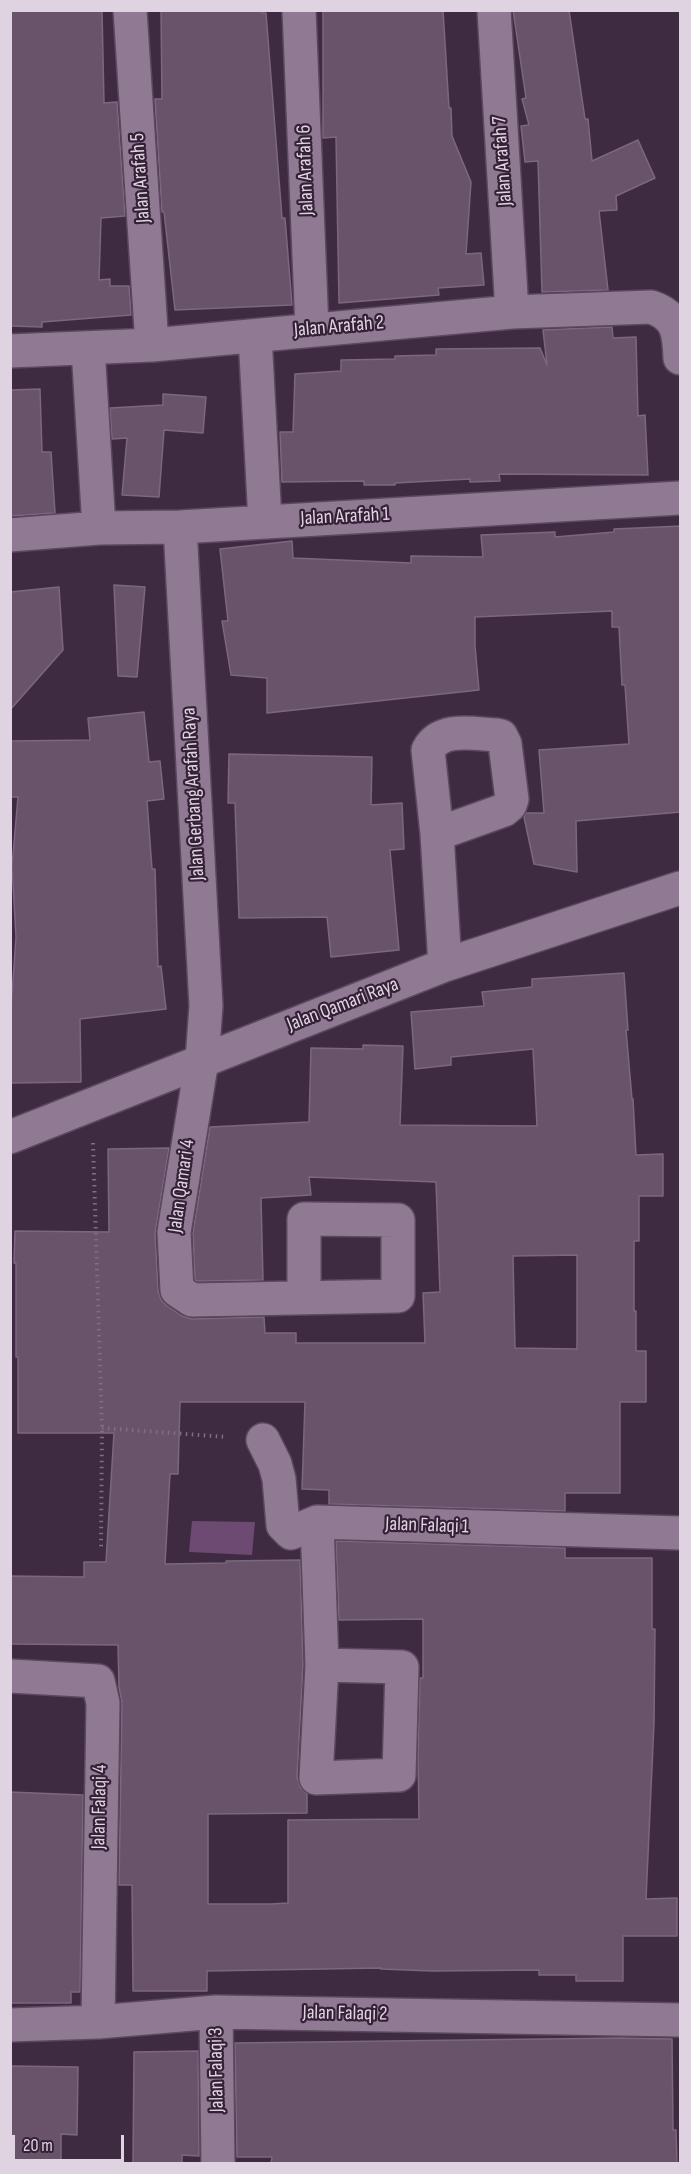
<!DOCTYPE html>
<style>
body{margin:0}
#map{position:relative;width:691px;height:2174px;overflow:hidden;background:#3f2b41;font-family:"Sofia Sans Condensed",sans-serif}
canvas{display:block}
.frame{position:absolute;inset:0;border:12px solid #e0d3e1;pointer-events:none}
.scale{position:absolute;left:12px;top:2135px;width:112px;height:27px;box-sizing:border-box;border:3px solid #e0d3e1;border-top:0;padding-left:8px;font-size:18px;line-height:21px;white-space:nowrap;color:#e0d3e1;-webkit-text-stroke:4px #352137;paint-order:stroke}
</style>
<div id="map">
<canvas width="691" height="2174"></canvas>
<div class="frame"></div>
<div class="scale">20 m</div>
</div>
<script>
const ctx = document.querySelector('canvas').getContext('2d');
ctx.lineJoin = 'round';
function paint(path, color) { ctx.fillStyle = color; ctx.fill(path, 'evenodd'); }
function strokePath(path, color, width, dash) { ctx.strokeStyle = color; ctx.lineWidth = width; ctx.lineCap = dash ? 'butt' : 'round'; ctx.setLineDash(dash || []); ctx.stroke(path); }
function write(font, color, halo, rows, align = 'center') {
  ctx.font = font + ' "Sofia Sans Condensed",sans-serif'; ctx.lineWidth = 4.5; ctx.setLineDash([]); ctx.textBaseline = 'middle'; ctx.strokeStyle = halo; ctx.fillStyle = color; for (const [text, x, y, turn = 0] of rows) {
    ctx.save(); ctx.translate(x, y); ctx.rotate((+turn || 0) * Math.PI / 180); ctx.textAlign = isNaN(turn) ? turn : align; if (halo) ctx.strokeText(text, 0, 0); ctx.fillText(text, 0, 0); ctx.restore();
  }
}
const green = new Path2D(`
 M192 1521 255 1522 252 1555 189 1552Z`);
const building = new Path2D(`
 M10 10H102L104 103 117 102 125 216 101 218 99 280 110 279V286H129L131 315 42 322V327L10 326Z
 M161 10H262V13H266L282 218H285L292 305 175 310 164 212H162L155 99H162Z
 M323 10H443L449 108H451L452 136 471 182 466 254 481 253 484 285 438 288 439 295 339 303 336 137 323 138Z
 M513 10H569L585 119H588L592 161 638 140 655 178 616 196 617 210 599 211 608 290 542 292 538 161 525 162 521 126 529 125 522 99 526 98Z
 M612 327 613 338 636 337 638 416 645 415 648 475 499 474 500 481 470 482V479L395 483V485H364V481L282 482 280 432H293L295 374 341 371V360L395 359V356L436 355V349L540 348 547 365 543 330Z
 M40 389 42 452H51L55 513 10 516V390Z
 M163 394 206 397 203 433 164 430 159 497 122 495 127 438 112 439 110 408 163 405Z
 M681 526V812L576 821 577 872 534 864 524 817 526 813H544L539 750 629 744 625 685H622L619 627H612V611L475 617V646L479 690 267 713V678L231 675 222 621H228L220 549 292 541 293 558 411 563V556L483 557 481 535 555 532V537L614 532V529Z
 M114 585 145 587 137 677 118 676Z
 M59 587 63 650 10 710V592Z
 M144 712 149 762 160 761 164 799 147 801 152 869H155L158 967 161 966 166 1009 80 1019 81 1082 10 1083V1023L16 937 12 866 18 797H10V741L90 740 88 718Z
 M229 754 372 757 371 805 402 803 404 849 390 850 399 950 331 957 327 917 239 918 235 803H228Z
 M624 973 628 1030H626L632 1099H633L636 1155 663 1154V1196H639V1241H634V1311H636V1351H646V1402H620V1493H565V1511L329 1504V1490L302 1489 305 1402H180L178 1474H170L165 1564 226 1563V1561L300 1560 303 1665 297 1777 300 1787 307 1794V1813L208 1814V1904H271L288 1903V1820L419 1819 418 1755 420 1678H423V1619L339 1620 336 1541 565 1548V1558H652V1629H655L654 1723 646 1899 677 1898V1936H623V1981H576V1975H539V1970L432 1971 381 1969V1968L207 1971V1991H133L132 1885H119L122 1703 119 1687 118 1645 10 1644V1576L84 1577V1562H106L114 1433H18V1357H16V1263H14L15 1231 109 1232 108 1149 169 1148 155 1233 158 1291 161 1300 167 1306 182 1316 192 1319 264 1317 265 1333H296V1343H425L423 1293 440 1292 436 1182 309 1177 311 1195 261 1198 263 1280 198 1281 195 1280 193 1233 210 1127 309 1122 311 1048 363 1049V1045L403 1046 400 1125 537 1126 533 1049 451 1057V1065L415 1069 411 1012 484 1006 482 992 532 987V979ZM577 1255V1349L515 1348 513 1256Z
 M10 1792 83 1795 80 1992H71V2003H10Z
 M620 2038 672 2039 673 2130H676L677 2163H271L272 2157H237L235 2043Z
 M198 2051 199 2156 182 2155V2163H133L134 2052Z
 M10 2066 78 2067 77 2135 61 2134V2163H10Z`);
const path = new Path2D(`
 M93 1143 102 1428 101 1547
 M102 1428 227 1437`);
const street = new Path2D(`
 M130 10 152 345
 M299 10 312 329
 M494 10 512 312
 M255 336 265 521
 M88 348 99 528
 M10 351 152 345 512 312 651 307C678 316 679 333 680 358
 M180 527 206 1006 202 1060 174 1232 177 1290 192 1300 398 1296V1220L304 1219V1297
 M10 535 99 528 180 527 680 498
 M437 834 504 810 510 805 512 799 505 744 501 736 497 735C474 734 441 726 428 750L437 834 445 965
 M10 1137 445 965 680 888
 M263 1440 275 1464 279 1479 283 1525 291 1533 317 1522
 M322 1665 402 1667 399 1775 316 1778 322 1665 317 1522 680 1533
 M10 1676 98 1681 103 1703 98 2022
 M216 2012 218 2164
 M10 2025 98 2022 216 2012 680 2020`);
const streetNames = [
 ["Jalan Arafah 7",503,161,-94],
 ["Jalan Arafah 6",306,170,-92],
 ["Jalan Arafah 5",141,178,-94],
 ["Jalan Arafah 2",339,327,-5],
 ["Jalan Arafah 1",345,517,-3],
 ["Jalan Gerbang Arafah Raya",194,794,-93],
 ["Jalan Qamari Raya",343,1005,-21],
 ["Jalan Qamari 4",182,1186,-82],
 ["Jalan Falaqi 1",427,1526,2],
 ["Jalan Falaqi 4",100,1807,-89],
 ["Jalan Falaqi 2",345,2014,1],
 ["Jalan Falaqi 3",217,2070,-91]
];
paint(green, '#6c4a71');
paint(building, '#69536b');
strokePath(building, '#7d6680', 1.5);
strokePath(street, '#59495c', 36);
strokePath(path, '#806e81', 4, [1.5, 4.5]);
strokePath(street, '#907993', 33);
write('20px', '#e0d3e1', '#352137', streetNames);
</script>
